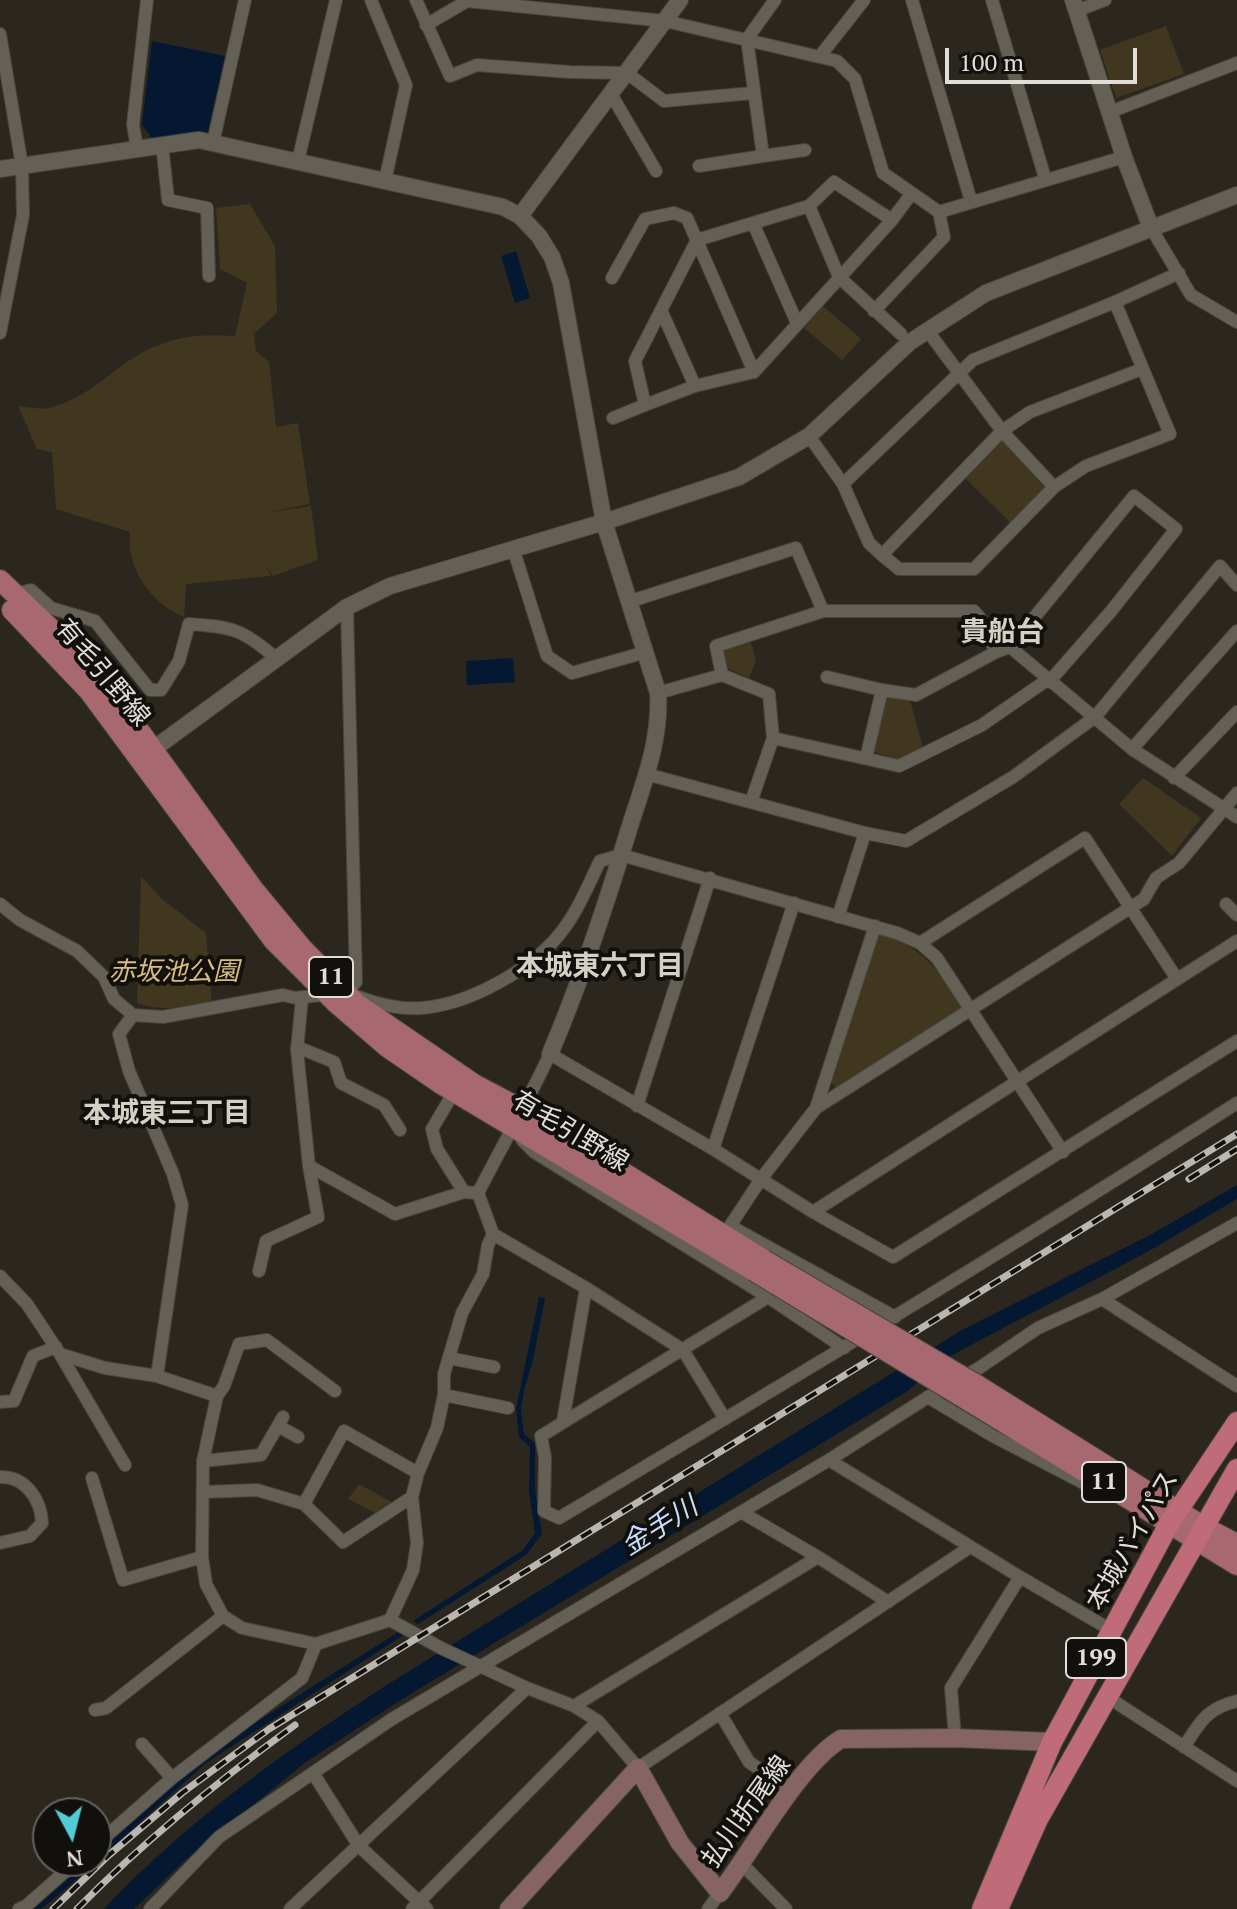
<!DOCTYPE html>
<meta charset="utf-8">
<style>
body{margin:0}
#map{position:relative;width:1237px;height:1909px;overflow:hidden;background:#2b271f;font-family:"PT Serif",serif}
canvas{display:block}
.north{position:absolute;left:32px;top:1797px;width:80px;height:80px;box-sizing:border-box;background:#12100c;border:2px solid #65625e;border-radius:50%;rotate:173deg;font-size:22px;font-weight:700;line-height:32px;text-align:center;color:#e1ded9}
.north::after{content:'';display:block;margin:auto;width:28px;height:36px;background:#52cbd9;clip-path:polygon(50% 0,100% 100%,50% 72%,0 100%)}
.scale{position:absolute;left:945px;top:48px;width:192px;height:36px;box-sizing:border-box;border:4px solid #e1ded9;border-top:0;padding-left:10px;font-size:24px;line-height:28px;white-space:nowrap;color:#e1ded9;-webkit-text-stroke:6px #12100c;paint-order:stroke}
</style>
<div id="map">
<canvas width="1237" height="1909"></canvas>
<div class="north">N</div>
<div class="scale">100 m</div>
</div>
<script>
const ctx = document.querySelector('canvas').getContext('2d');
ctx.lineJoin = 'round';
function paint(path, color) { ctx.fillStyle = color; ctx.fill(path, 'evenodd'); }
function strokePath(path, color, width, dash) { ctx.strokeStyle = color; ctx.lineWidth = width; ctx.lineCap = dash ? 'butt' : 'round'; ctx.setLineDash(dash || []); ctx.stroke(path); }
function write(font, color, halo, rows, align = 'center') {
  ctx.font = font + ' "PT Serif","Noto Sans JP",serif'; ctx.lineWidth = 8; ctx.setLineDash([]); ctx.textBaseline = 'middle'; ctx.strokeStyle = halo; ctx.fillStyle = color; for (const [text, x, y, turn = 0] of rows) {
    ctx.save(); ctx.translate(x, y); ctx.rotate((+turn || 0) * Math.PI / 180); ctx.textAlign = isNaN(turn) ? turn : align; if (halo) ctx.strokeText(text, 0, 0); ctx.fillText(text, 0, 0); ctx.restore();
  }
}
const green = new Path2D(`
 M1166 26 1184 74 1116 98 1100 50Z
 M250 204 275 246 277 313 254 334 256 351 269 362 276 427 298 423 310 504 265 513 311 506 318 560 273 576 264 563 271 576 186 584 184 617C151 603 126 569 130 532L56 509 52 452 37 449 18 406C28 407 40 410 49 408 92 398 116 362 156 346 183 335 207 334 235 336L247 283 220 269 216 208Z
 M823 306 861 339 842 360 804 328Z
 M1003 439 1045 489 1012 524 964 477Z
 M751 642 756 661 749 678 727 668 721 655 724 650Z
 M892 696 910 700 923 748 899 759 870 751 883 701Z
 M1143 778 1201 818 1172 856 1119 804Z
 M141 876 163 900 206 933 212 1004C186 1007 162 1012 137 1003Z
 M878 933C926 950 935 965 962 1008L836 1088 830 1081Z
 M359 1484 393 1503 377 1514 348 1499Z`);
const water = new Path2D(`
 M152 41 225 56 207 135 190 134 152 138 142 125Z
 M516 251 530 298 515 303 501 256Z
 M513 658 515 682 467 685 466 661Z
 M1237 1185V1199L1149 1251 939 1362 909 1390 396 1703 306 1762 184 1861 134 1909H104C187 1821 284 1752 385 1686L962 1330 1150 1235Z
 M539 1297 545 1298 533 1360 524 1390 521 1410 524 1434 535 1443V1490L542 1534 526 1555 418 1624 413 1621 523 1550 535 1533 529 1491 530 1447 519 1437 516 1409Z
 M400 1631 405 1634 206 1763 61 1893 41 1909H34L88 1861H96V1854L196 1764 236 1735Z`);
const minor = new Path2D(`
 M371 0 406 85 385 181
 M416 0 450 76 477 65 570 72 627 73 664 101 753 93
 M912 0 971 201
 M992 0 1045 178
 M1076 11 1105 0
 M426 25 467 1 665 21 837 61 855 79 883 173 939 212 1124 157
 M0 34 22 166 23 215 0 333
 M820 56 864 0
 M611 94 656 171
 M1110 112 1237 63
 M213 143 245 0
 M162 144 168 200 207 208 209 276
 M137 148 133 125 147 0
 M763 156 805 150
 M298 161 336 0
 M699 166 763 156 747 39 775 0
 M834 182 892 220 754 372 695 386 645 405 635 361 697 240 809 206Z
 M809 206 839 277 901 334
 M892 220 912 193
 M753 223 797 323
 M1151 228 1191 295 1237 322
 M612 278 645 219 674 213 687 218 754 372
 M661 310 695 386
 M874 311 944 237 939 212
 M927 330 1002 431 1054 487 1086 466 1170 434 1115 302 1179 273
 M613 418 645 405
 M809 436 843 484 973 360 1115 302
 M843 484 869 543 882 555 1002 431 1030 412 1142 369
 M513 548 547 656 572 673 646 652
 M882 555 899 569H974L1054 487
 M15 594 31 590 51 608 95 621 150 690H161L179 661 189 624C233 627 242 629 276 658
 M628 602 796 548 823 611H974L981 619 996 652
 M1010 647 1132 749 1237 817
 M722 675 769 694 773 738
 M827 677 882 690
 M658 693 722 675 716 646 823 611
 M1132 749 1237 631
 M866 758 882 690 916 695 996 652 1010 647 1134 496 1176 529 1112 610 1049 682
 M646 774 865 833 906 841 1013 777 1095 717 1220 566 1237 585
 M1174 778 1237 712
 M751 802 773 738 899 766 982 725 1047 680
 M0 904 20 920 77 951 104 977 114 999 133 1015 163 1017 283 995 296 998 330 994
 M1226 904 1237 915
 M838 917 865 833
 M920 943 1085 838 1177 979
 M346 993 356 982 347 607
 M356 996C377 1004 399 1010 422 1008 471 1004 537 967 565 927 580 907 589 883 600 861L621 855 897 933 920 943 937 958 1063 1152
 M302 998 297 1050 309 1166 395 1214 464 1192 478 1193
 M133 1015 119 1034 129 1071 173 1174 182 1205 157 1376
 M297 1047 334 1062 341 1083 384 1105 400 1130
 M454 1092 432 1129 437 1149 464 1192
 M637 1106 710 878
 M816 1108 875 926
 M522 1140 534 1152 768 1297
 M713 1149 794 903
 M813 1212 893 1257 1237 1041
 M259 1271 266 1241 318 1217 309 1166
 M0 1276 27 1304 60 1354 105 1368 157 1376 217 1396 203 1461 202 1557 206 1584 223 1616 242 1628 316 1644 390 1620 441 1648 527 1688 574 1706 598 1721 638 1768 970 1547
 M1102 1299 1237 1386
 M895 1317 730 1226 761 1179 816 1108 1144 899 1156 878 1179 863 1237 793
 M844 1348 768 1297 541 1436 545 1457 544 1511 559 1518C787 1382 1014 1246 1237 1103
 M60 1354 125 1465
 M449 1358 494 1367
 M444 1395 508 1408
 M217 1396 224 1386 239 1344 267 1340 335 1391
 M928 1397 993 1436 1093 1488 1105 1491
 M0 1402 14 1401 33 1356 56 1347
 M725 1419 683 1350 586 1288 493 1234 478 1193C502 1146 528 1101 550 1054L713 1149 813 1212 1237 941
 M563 1421 586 1288
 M278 1426 298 1437
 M829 1460 1020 1577 1111 1630
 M203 1461 261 1455 283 1417
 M0 1477C25 1476 41 1499 42 1523L30 1536 0 1543
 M92 1478 123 1580 202 1557
 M203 1492 257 1490 304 1504
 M412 1497 343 1542 304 1504 344 1431 418 1473
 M741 1512 818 1557 888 1602
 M390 1620 413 1570 417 1543 412 1497 418 1473 437 1428 444 1395V1374L462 1313 483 1274 488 1245 493 1234
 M1106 1696 1237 1781
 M574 1706 818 1557
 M95 1710 106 1708 223 1616
 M720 1713 749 1762 791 1791
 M955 1738 951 1688 1020 1577
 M142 1744 172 1778
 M1184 1747C1200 1722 1207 1708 1237 1701
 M313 1773 359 1846 427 1909
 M96 1845 172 1778 302 1678 316 1644
 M742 1864 786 1909
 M19 1909 26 1906 77 1861
 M150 1909 219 1837 392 1719 829 1460 928 1397 979 1368 1038 1328 1102 1299 1237 1223
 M290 1909 527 1688
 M412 1909 598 1721
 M708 1909 720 1893`);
const tertiary = new Path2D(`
 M1073 0 1124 157 1151 228
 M0 169 199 140 503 207 520 216 539 236 552 257 561 283 604 522 658 693C661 741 643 784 629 829 606 905 581 981 550 1054
 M520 216 680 0
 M144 756 347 607 390 586 604 522 739 477 809 436 910 342 986 293 1237 195`);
const secondary = new Path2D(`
 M509 1909 638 1768 680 1843 720 1893C752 1851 799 1764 841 1739L955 1738 1052 1742`);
const primary = new Path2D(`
 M0 580 69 646 102 685 141 733 254 890 302 948 357 1004 474 1084 523 1110 764 1260
 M12 610 89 691 274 941 336 1003 387 1047 441 1084 754 1271
 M977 1385 1204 1527 1237 1544
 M969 1401 1237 1565`);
const trunk = new Path2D(`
 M982 1909 1052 1742 1169 1524 1237 1422
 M998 1909 1038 1819 1237 1469`);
const rail = new Path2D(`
 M1189 1179 1237 1149
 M53 1909 109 1855 182 1793 269 1729 1237 1134
 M77 1909C144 1841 218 1781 295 1725`);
const primaryBridge = new Path2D(`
 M764 1260 977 1385
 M754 1271 969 1401`);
const shields = [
 [331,977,44],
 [1104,1482,44],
 [1096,1658,60]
];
const shieldNames = [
 ["11",331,977],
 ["11",1104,1482],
 ["199",1096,1658]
];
const streetNames = [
 ["有毛引野線",102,673,50],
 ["有毛引野線",570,1132,31],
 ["本城バイパス",1133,1541,-60],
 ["払川折尾線",747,1812,-54]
];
const parkNames = [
 ["赤坂池公園",174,973]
];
const neighbourhoodNames = [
 ["貴船台",1002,633],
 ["本城東六丁目",600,967],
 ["本城東三丁目",167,1114]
];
const waterNames = [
 ["金手川",660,1527,-32]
];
paint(green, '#41371e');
paint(water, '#051832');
strokePath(minor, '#49463e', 14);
strokePath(tertiary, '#49463e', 18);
strokePath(secondary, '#49463e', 20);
strokePath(primary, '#49463e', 22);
strokePath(trunk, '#49463e', 22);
strokePath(minor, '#646056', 12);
strokePath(tertiary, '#646056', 16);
strokePath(secondary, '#866463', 18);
strokePath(primary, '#a86870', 20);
strokePath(trunk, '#bf6b78', 20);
strokePath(rail, '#bab6b1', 7);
strokePath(rail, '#12100c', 4, [12]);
strokePath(primaryBridge, '#49463e', 22, []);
strokePath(primaryBridge, '#a86870', 20);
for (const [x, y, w] of shields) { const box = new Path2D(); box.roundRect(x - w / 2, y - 20, w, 40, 6); ctx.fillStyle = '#12100c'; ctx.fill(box); strokePath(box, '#e1ded9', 2); }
write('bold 24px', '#e1ded9', null, shieldNames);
write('26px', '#e1ded9', '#12100c', streetNames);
write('italic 26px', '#d7bc7d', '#12100c', parkNames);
write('bold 28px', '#d5d0c5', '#12100c', neighbourhoodNames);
write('italic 28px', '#c5defe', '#12100c', waterNames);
</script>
